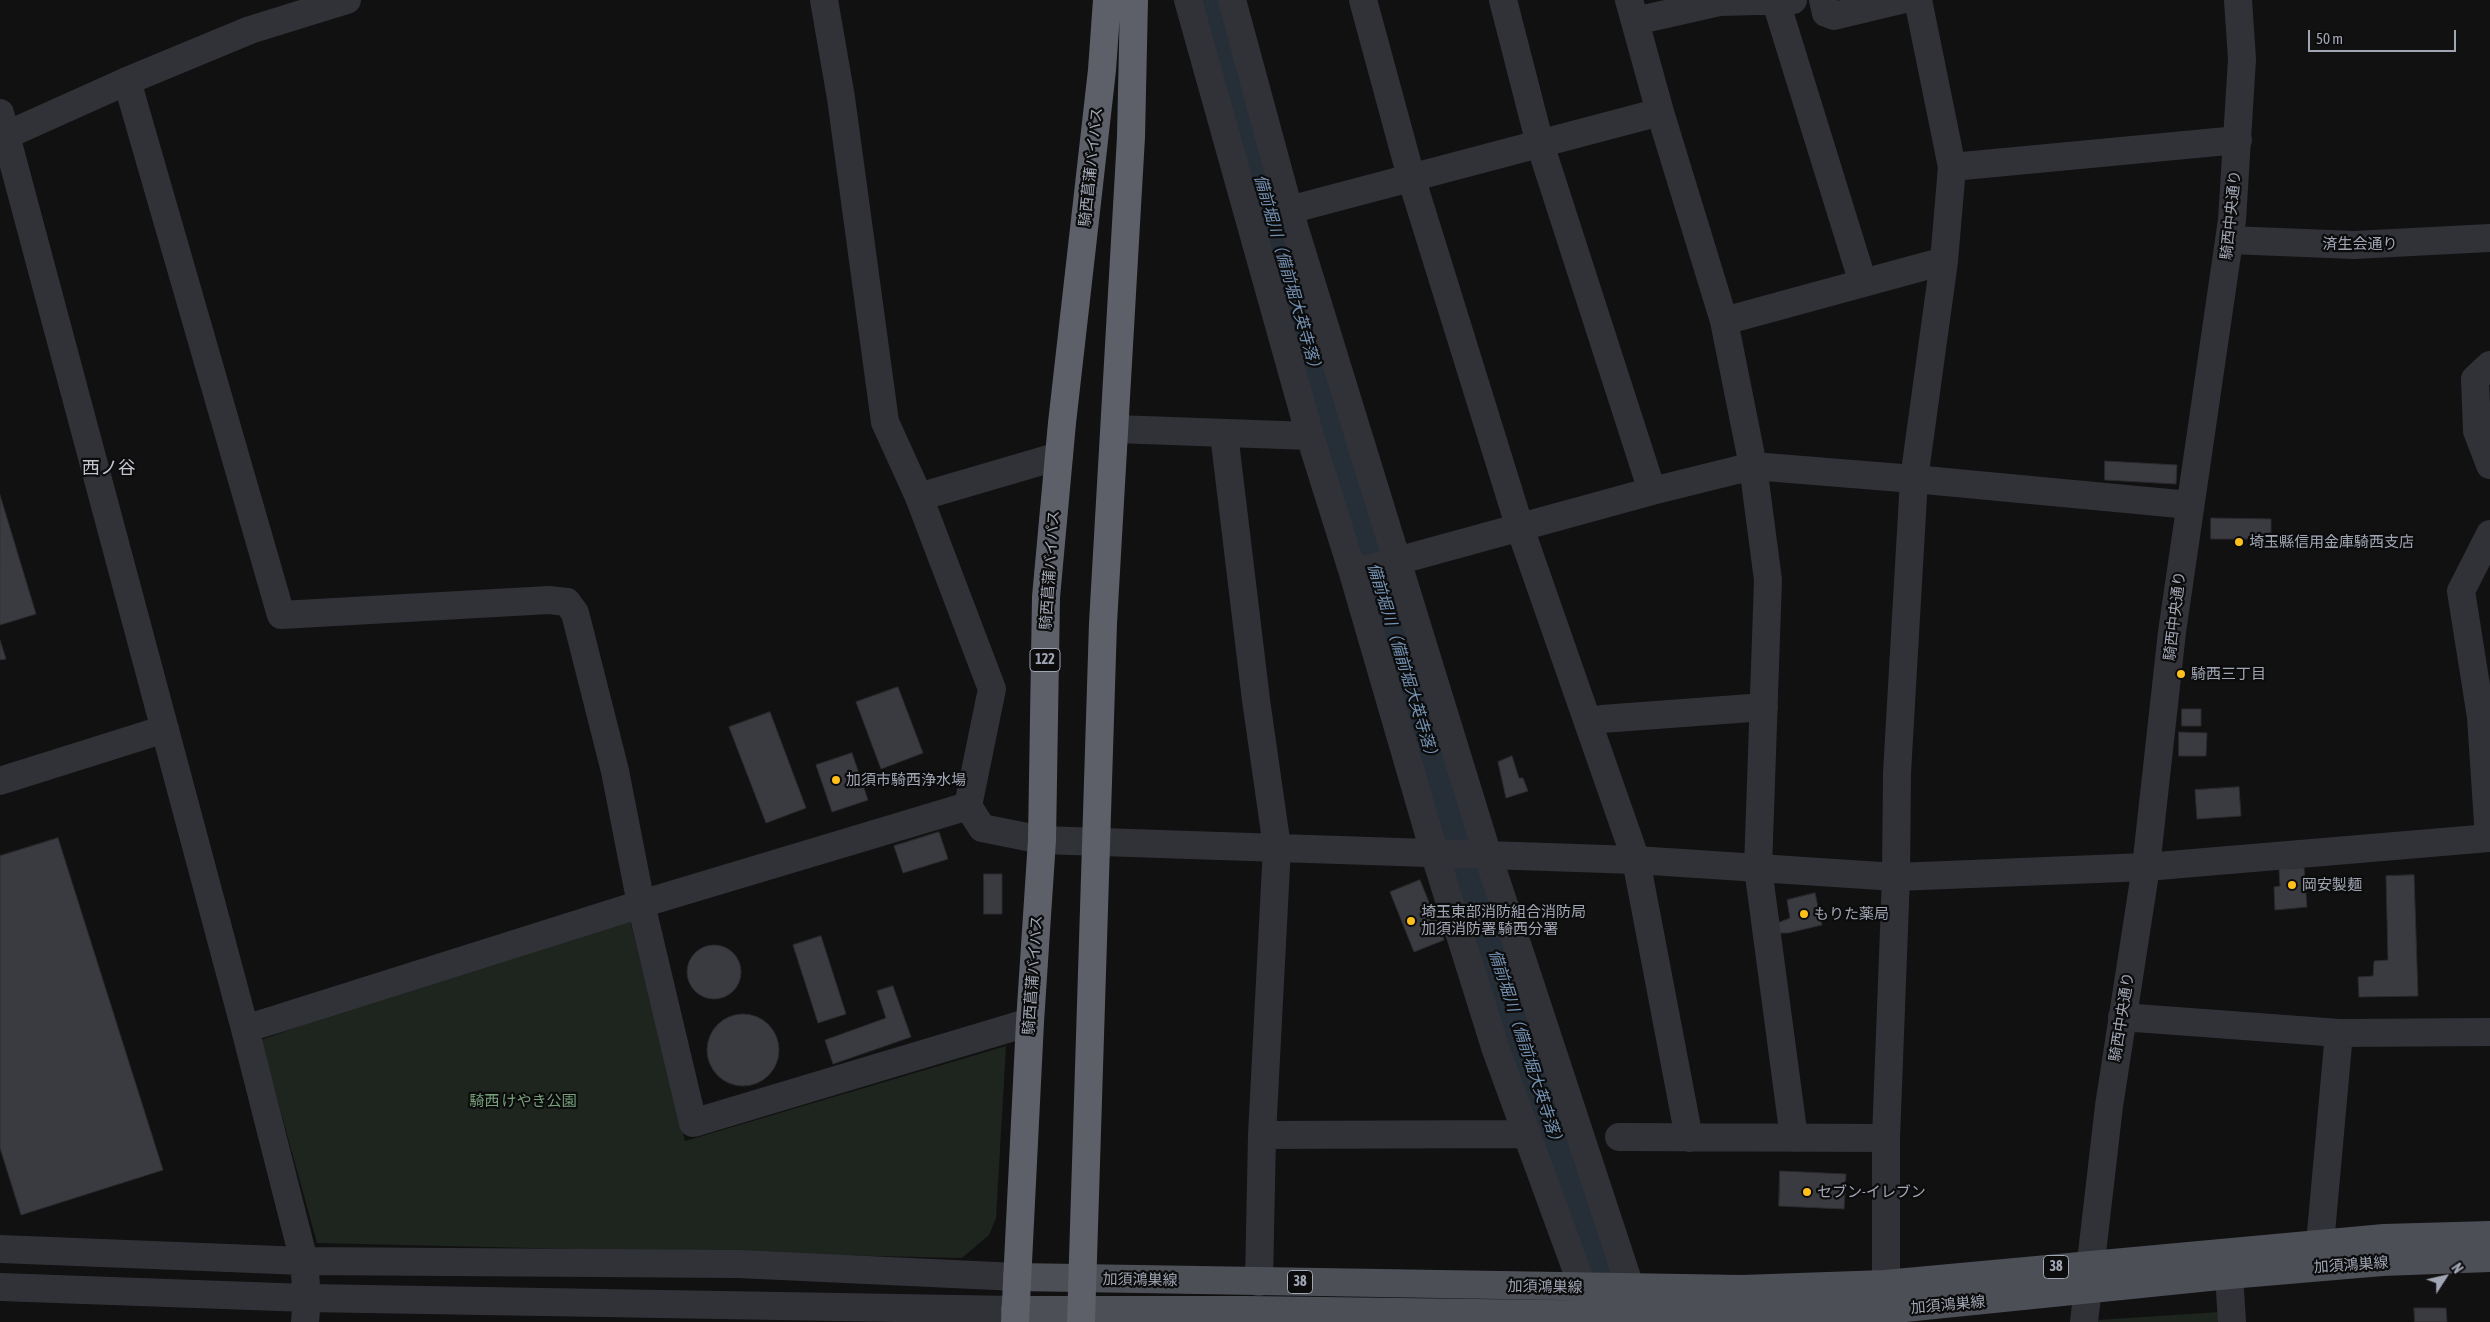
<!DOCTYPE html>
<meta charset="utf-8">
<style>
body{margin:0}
#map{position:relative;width:2490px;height:1322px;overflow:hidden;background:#111112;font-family:"Asap Condensed",sans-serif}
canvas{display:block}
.north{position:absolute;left:2420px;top:1252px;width:50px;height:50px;-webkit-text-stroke:4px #0c0c0d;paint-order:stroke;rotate:55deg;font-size:14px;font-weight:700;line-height:20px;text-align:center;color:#a1a6b4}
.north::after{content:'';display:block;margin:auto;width:18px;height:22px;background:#a1a6b4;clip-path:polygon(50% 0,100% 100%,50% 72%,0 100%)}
.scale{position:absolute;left:2308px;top:30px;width:148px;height:22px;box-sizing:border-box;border:2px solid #a1a6b4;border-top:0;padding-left:6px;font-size:15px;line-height:18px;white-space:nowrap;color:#a1a6b4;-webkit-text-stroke:4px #0c0c0d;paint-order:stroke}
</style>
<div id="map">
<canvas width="2490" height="1322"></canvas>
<div class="north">N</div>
<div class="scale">50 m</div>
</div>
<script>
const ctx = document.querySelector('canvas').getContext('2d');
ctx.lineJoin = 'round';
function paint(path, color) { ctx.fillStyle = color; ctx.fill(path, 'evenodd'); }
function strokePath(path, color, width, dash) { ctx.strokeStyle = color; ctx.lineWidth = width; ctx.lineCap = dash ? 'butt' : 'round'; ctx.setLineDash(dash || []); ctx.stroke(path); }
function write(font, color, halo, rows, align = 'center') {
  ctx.font = font + ' "Asap Condensed","Noto Sans JP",sans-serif'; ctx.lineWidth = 4.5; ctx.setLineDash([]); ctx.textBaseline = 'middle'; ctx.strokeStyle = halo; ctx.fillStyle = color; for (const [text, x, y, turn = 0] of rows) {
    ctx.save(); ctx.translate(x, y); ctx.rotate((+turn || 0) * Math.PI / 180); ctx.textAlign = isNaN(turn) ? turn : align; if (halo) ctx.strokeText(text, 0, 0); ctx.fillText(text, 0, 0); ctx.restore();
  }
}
const green = new Path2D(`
 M627 908 685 1141 1006 1046 996 1218 989 1235 962 1258 317 1243 261 1040Z
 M2219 1312V1322H2096L2097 1320Z`);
const river = new Path2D(`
 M1211 0 1278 243 1424 735 1546 1110 1609 1317`);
const building = new Path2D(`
 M2105 461 2177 465 2176 484 2105 480Z
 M0 495 36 614 0 625Z
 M2211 518 2271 519V539H2211Z
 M0 640 6 659 0 660Z
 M898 687 923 753 881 769 856 702Z
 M2182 709H2201V726H2182Z
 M770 712 806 808 766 823 729 727Z
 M2179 732 2207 733 2206 756H2179Z
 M852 753 868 800 832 812 816 765Z
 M1512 756 1519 778H1523L1528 791 1506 798 1498 762Z
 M2239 787 2241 816 2197 819 2195 790Z
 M939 832 948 859 903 873 894 846Z
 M58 838 163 1170 21 1215 0 1148V856Z
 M2304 868 2307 907 2275 910 2274 887 2280 886 2279 869Z
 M984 874H1002V914H984Z
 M2414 875 2418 996 2359 997 2358 977 2373 976 2374 961 2388 960 2386 876Z
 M1420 880 1444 940 1414 952 1390 892Z
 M1815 893 1822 925 1788 933H1778L1775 924 1790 918 1787 900Z
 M821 936 846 1014 818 1023 793 945Z
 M687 972a27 27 0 1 1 54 0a27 27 0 1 1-54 0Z
 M893 986 911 1037 833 1064 825 1040 886 1018 877 991Z
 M707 1050a36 36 0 1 1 72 0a36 36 0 1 1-72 0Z
 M1780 1171 1846 1174 1844 1209 1779 1206Z
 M2414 1308H2446L2447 1322H2415Z`);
const minor = new Path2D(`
 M824 0 841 98 885 422 919 497 992 689 968 806 982 828 1042 840 1636 860 1896 877 2146 867 2490 838
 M1188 0 1310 436 1353 573 1435 855 1496 1050 1583 1288 1593 1322
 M1232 0 1289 210
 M1363 0 1411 177 1520 528 1636 860 1689 1138
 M1503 0 1540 144 1652 491
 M1629 0 1660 112 1724 321 1753 466 1768 580 1758 868 1794 1138
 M1719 0V2L1793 0
 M1823 0 1826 13 1834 16 1901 0
 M1776 2 1863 283
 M1635 21 1719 2
 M127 81 281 615 549 600 567 602 575 613 615 771 641 904 693 1123 1030 1022
 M0 113 245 1029 641 904 968 806
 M0 138 127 81 250 30 347 0
 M1952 167 2238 140
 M2230 240 2354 245 2490 238
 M1724 321 1944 261
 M2490 365 2475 379 2477 431 2490 465
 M1115 429 1310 436
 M1224 434 1256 700 1277 847 1262 1135 1259 1282
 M919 497 1059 456
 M1353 573 1652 491 1753 466 1914 479 2190 505
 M1588 723 1602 719 1764 707
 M0 781 165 729
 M2489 838 2481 717 2461 591 2490 534
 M2122 1017 2339 1033 2490 1032
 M245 1029 304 1261 307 1298 305 1322
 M1262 1135 1526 1134
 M1619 1137 1886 1138
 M2320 1244 2339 1033
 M0 1249 304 1261 738 1264 1017 1277
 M2229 1275 2232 1322
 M0 1287 307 1298 1015 1310
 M1637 1308 1488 856 1289 210 1660 112
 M1886 1308V1138L1896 877 1897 773 1914 479 1944 261 1952 167 1918 0
 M2084 1322 2109 1106 2146 867 2172 632 2232 220 2242 59 2238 0`);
const major = new Path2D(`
 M1017 1277 1742 1289 1885 1284 2384 1238 2490 1235
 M1015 1310H1245L1630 1315 1886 1310 2229 1275 2382 1262 2490 1258`);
const highway = new Path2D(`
 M1015 1322 1030 1022 1042 840 1046 597 1062 423 1102 70 1107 0
 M1081 1322 1103 623 1131 137 1134 0`);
const markers = [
 [2239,542,5,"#ffc01c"],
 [2181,674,5,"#ffc01c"],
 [836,780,5,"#ffc01c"],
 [2292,885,5,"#ffc01c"],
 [1804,914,5,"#ffc01c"],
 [1411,921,5,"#ffc01c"],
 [1807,1192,5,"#ffc01c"]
];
const shields = [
 [1045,660,30],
 [2056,1267,25],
 [1300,1282,25]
];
const shieldNames = [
 ["122",1045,660],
 ["38",2056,1267],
 ["38",1300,1282]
];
const streetNames = [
 ["騎西菖蒲バイパス",1091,167,-84],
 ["騎西中央通り",2231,215,-84],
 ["済生会通り",2360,244],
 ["騎西菖蒲バイパス",1050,570,-86],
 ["騎西中央通り",2175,616,-83],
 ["騎西菖蒲バイパス",1033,975,-86],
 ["騎西中央通り",2122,1017,-81],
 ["加須鴻巣線",2351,1265,-4],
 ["加須鴻巣線",1140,1280,1],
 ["加須鴻巣線",1545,1287,1],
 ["加須鴻巣線",1948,1305,-5]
];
const poiNames = [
 ["埼玉縣信用金庫騎西支店",2249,542],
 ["騎西三丁目",2191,674],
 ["加須市騎西浄水場",846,780],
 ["岡安製麺",2302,885],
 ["埼玉東部消防組合消防局",1421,912],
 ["加須消防署 騎西分署",1421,929],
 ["もりた薬局",1814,914],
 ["セブン-イレブン",1817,1192]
];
const parkNames = [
 ["騎西 けやき公園",523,1101]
];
const waterNames = [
 ["備前堀川（備前堀大英寺落）",1288,275,74],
 ["備前堀川（備前堀大英寺落）",1403,663,73],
 ["備前堀川（備前堀大英寺落）",1526,1049,72]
];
const quarterNames = [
 ["西ノ谷",109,468]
];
paint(green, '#1d251e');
strokePath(river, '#262f37', 35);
paint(building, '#3a3b40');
strokePath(building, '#2b2b2f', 1);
strokePath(minor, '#313238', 28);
strokePath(major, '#4d4f57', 28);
strokePath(highway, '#5d6069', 28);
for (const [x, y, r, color] of markers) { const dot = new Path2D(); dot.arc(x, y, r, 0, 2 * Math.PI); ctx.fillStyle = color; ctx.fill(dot); strokePath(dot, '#0c0c0d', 2); }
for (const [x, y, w] of shields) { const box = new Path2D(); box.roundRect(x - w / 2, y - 11.5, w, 23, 4); ctx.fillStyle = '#0c0c0d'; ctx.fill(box); strokePath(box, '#a1a6b4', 1); }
write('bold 14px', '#a1a6b4', null, shieldNames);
write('15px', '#a1a6b4', '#0c0c0d', streetNames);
write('15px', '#a1a6b4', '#0c0c0d', poiNames, 'left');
write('15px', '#76a17b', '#0c0c0d', parkNames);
write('italic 16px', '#7492b3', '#0c0c0d', waterNames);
write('18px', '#c2c5d0', '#0c0c0d', quarterNames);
</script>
